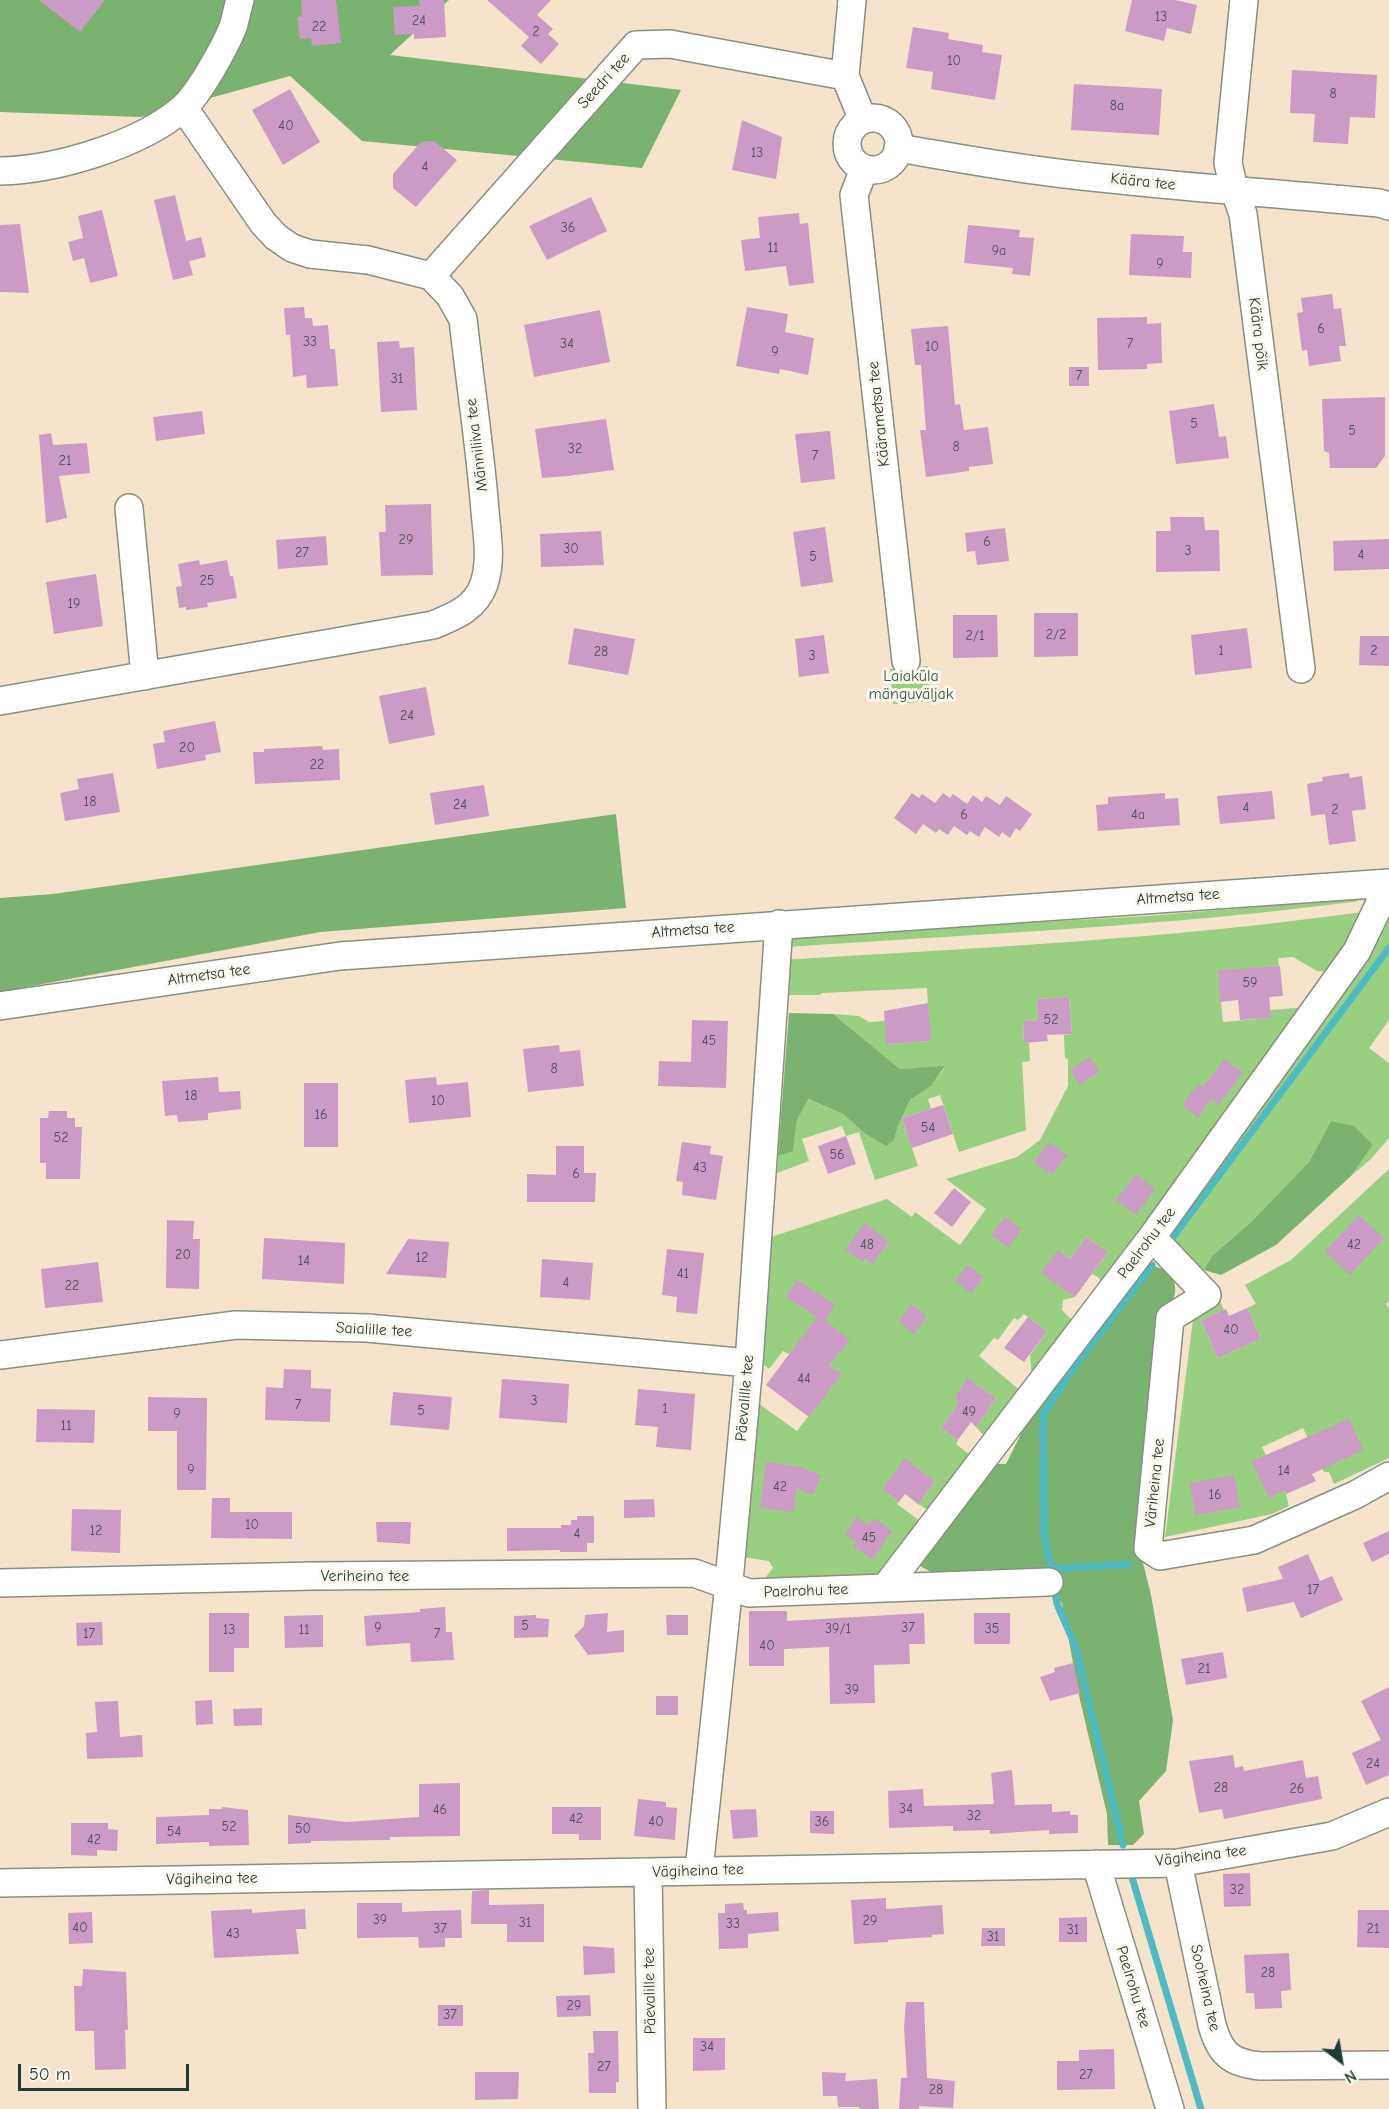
<!DOCTYPE html>
<meta charset="utf-8">
<style>
body{margin:0}
#map{position:relative;width:1389px;height:2109px;overflow:hidden;background:#f6e3cc;font-family:"Comic Neue",sans-serif}
canvas{display:block}
.north{position:absolute;left:1311px;top:2031px;width:60px;height:60px;-webkit-text-stroke:4px #fbf7ec;paint-order:stroke;rotate:149deg;font-size:16px;font-weight:700;line-height:24px;text-align:center;color:#1f3d34}
.north::after{content:'';display:block;margin:auto;width:21px;height:27px;background:#1f3d34;clip-path:polygon(50% 0,100% 100%,50% 72%,0 100%)}
.scale{position:absolute;left:18px;top:2064px;width:171px;height:27px;box-sizing:border-box;border:3px solid #1f3d34;border-top:0;padding-left:8px;font-size:18px;line-height:21px;white-space:nowrap;color:#1f3d34;-webkit-text-stroke:4px #fbf7ec;paint-order:stroke}
</style>
<div id="map">
<canvas width="1389" height="2109"></canvas>
<div class="north">N</div>
<div class="scale">50 m</div>
</div>
<script>
const ctx = document.querySelector('canvas').getContext('2d');
ctx.lineJoin = 'round';
function paint(path, color) { ctx.fillStyle = color; ctx.fill(path, 'evenodd'); }
function strokePath(path, color, width, dash) { ctx.strokeStyle = color; ctx.lineWidth = width; ctx.lineCap = dash ? 'butt' : 'round'; ctx.setLineDash(dash || []); ctx.stroke(path); }
function write(font, color, halo, rows, align = 'center') {
  ctx.font = font + ' "Comic Neue",sans-serif'; ctx.lineWidth = 6; ctx.setLineDash([]); ctx.textBaseline = 'middle'; ctx.strokeStyle = halo; ctx.fillStyle = color; for (const [text, x, y, turn = 0] of rows) {
    ctx.save(); ctx.translate(x, y); ctx.rotate((+turn || 0) * Math.PI / 180); ctx.textAlign = isNaN(turn) ? turn : align; if (halo) ctx.strokeText(text, 0, 0); ctx.fillText(text, 0, 0); ctx.restore();
  }
}
const green = new Path2D(`
 M928 666 931 701 893 704 890 669Z
 M1351 899 1360 901C1170 926 978 934 788 947V940L793 936 1148 916Z
 M1362 912 1335 972 1317 971 1293 957 1278 958 1279 966 1218 971 1223 1022 1270 1018V1010L1308 1007 1104 1285 1098 1277 1092 1274 1108 1252 1086 1237 1070 1259 1058 1251 1042 1273 1075 1297 1063 1300 1062 1310 1071 1319H1079L1032 1382 1030 1355 1047 1331 1024 1314 1018 1320 1014 1318 998 1340 994 1338 979 1356 1023 1393 988 1440 976 1427 996 1398 967 1379 954 1398 959 1402 941 1428 958 1440 956 1444 974 1458 933 1513 918 1504 935 1482 905 1459 882 1489 899 1502 897 1504 924 1524 881 1581 762 1582 773 1568 769 1561 742 1557 755 1401 797 1431 841 1374 799 1342 789 1354 783 1351 769 1369 759 1361 771 1237 887 1199 912 1217 915 1212 960 1245 986 1209 946 1179 1017 1157 1040 1140 1068 1086V1059L1065 1058 1064 1035 1072 1034 1069 997 1037 999 1038 1020 1023 1021 1024 1043H1029L1030 1061 1022 1062 1026 1130 959 1152 940 1095 928 1099 931 1109 902 1118 918 1166 875 1180 859 1132 846 1136 842 1126 802 1139 809 1161 777 1173 778 1156 793 1150 797 1120 807 1099 843 1114 863 1132 894 1140 898 1126 910 1100 931 1086 945 1067 900 1069 833 1014 859 1016 869 1022 885 1021 887 1044 930 1041 927 988 822 993 820 995H780L782 960C976 948 1170 939 1362 912Z
 M1389 913V1020L1369 1048 1389 1063V1138L1371 1159 1351 1176 1373 1145 1331 1121 1309 1162 1252 1221 1212 1256 1204 1270C1173 1263 1174 1252 1166 1224Z
 M1389 1169V1301L1386 1304 1389 1308V1458L1334 1484 1329 1472H1324L1303 1428 1262 1447 1266 1455 1269 1497 1285 1490 1289 1506 1272 1514 1165 1537 1194 1312 1219 1299 1224 1310 1201 1320 1218 1358 1261 1339 1247 1308 1256 1304 1245 1285 1291 1260Z`);
const forest = new Path2D(`
 M0 0H449L390 55 681 90 642 168 362 141 290 76 141 117 0 112Z
 M616 814 626 908 320 932 0 992V898L53 894Z
 M789 1013 833 1014 900 1069 945 1066 931 1086 910 1100 898 1126 894 1140 886 1146 863 1132 843 1114 808 1099 797 1120 793 1151 778 1156Z
 M1331 1121 1354 1126 1373 1145 1351 1176 1276 1245 1221 1275 1204 1270 1212 1256 1252 1221 1309 1162Z
 M1145 1263C1150 1265 1159 1267 1164 1270 1187 1286 1169 1309 1159 1326L1141 1555 1151 1595 1173 1720 1166 1771 1139 1801 1144 1834 1133 1845H1108L1107 1814 1080 1700 1062 1604 1039 1576 993 1569 935 1574 920 1566V1557L988 1464H1006L1020 1436 1024 1418Z`);
const stream = new Path2D(`
 M1170 1241 1389 948
 M1050 1569 1128 1564
 M1123 1845 1075 1645 1057 1604 1044 1532 1043 1414 1077 1363 1152 1265
 M1131 1874 1201 2109`);
const building = new Path2D(`
 M39 0H105L80 32Z
 M301 0H336L341 43 312 46 311 38 300 39 297 17 302 16Z
 M419 0H444L446 37 414 39V34L395 35 393 7 420 6Z
 M487 0H551L537 15 553 29 548 34 559 44 541 64 521 46 529 37Z
 M1132 0H1175L1197 5 1191 34 1167 28 1164 41 1125 31Z
 M913 27 949 33 948 39 983 45 982 52 1002 55 995 100 931 89 933 72 906 68Z
 M1292 70 1377 75 1375 118 1350 117 1348 144 1313 142 1315 114 1290 113Z
 M1074 84 1162 89 1159 135 1071 130Z
 M290 89 320 142 283 165 252 110Z
 M742 120 782 137 776 179 732 170Z
 M434 141 457 160 416 207 393 188V174L421 142Z
 M175 195 186 241 201 237 206 257 189 261 193 275 173 280 154 200Z
 M591 197 607 231 547 260 529 226Z
 M102 210 118 276 90 283 84 258 73 261 68 242 83 238 78 216Z
 M799 213 800 224 808 223 814 283 789 286 786 266 745 271 741 240 760 238 758 217Z
 M20 224 29 293 0 292V225Z
 M968 225 1020 230 1019 237 1034 238 1030 276 1012 274 1013 268 964 263Z
 M1131 234 1184 236 1183 252H1192L1191 278 1129 275Z
 M1332 294 1334 309 1341 308 1346 346H1339L1341 361 1309 366 1307 350 1302 351 1297 313 1303 312 1301 298Z
 M304 307 305 318H312L313 326 328 325 330 349H335L338 386 307 388 306 375 293 377 290 335H286L284 308Z
 M747 307 788 314 785 332 814 338 808 375 780 369 779 374 736 366Z
 M600 310 610 362 534 377 524 325Z
 M1147 317V324L1161 323 1162 363 1147 364V369L1098 370 1097 318Z
 M948 326 955 405 960 404 964 430 988 427 993 464 969 467V471L926 477 920 430H926L921 365H915L911 329Z
 M399 341 400 348 414 347 417 410 381 412 377 342Z
 M1069 367H1089V386H1069Z
 M1385 397V456L1376 468H1330L1329 453 1324 451 1322 399Z
 M1214 404 1219 437 1226 436 1229 458 1176 464 1169 411Z
 M202 411 205 434 156 441 153 417Z
 M606 419 614 470 568 476 542 478 535 429Z
 M830 431 835 479 801 483 795 434Z
 M51 433 53 445 87 443 90 473 59 476 67 518 46 523 39 435Z
 M431 504 433 575 381 576 379 532H386L385 505Z
 M1170 517H1204L1205 530H1219L1220 571 1156 572V531H1171Z
 M825 527 833 582 801 587 793 532Z
 M1005 528 1009 561 977 565 975 551 967 552 965 533Z
 M601 531 604 565 541 567 540 534Z
 M326 536 328 565 278 569 276 540Z
 M1389 539V569L1334 571 1333 541Z
 M199 560 200 565 227 560 230 576H233L237 598 207 603 208 607 186 610V607L179 608 176 587 182 586 178 564Z
 M96 574 103 626 54 634 46 582Z
 M1034 613H1078V656L1034 657Z
 M953 615H997L998 657 953 658Z
 M574 628 635 639 628 675 568 664Z
 M1247 628 1252 668 1195 675 1191 635Z
 M824 635 829 673 799 677 795 639Z
 M1360 636H1389V666L1359 665Z
 M426 687 435 735 389 744 379 696Z
 M215 721 221 752 205 755 206 760 157 769 153 744 165 742 163 731Z
 M322 746 323 750 339 749 340 780 255 784 253 752H264V749Z
 M113 773 120 812 65 821 60 793 79 789 77 779Z
 M1349 773 1350 778 1362 776 1366 809 1352 811 1356 841 1329 845 1325 814 1311 816 1307 784 1323 781 1322 777Z
 M484 785 489 816 435 825 430 793Z
 M1272 791 1275 819 1220 824 1217 796Z
 M912 793 919 798 922 794 935 803 943 793 950 798 953 794 967 804 973 795 982 802 986 796 1000 805 1006 796 1032 814 1020 831 1016 828 1010 838 1002 832 999 837 985 827 979 837 970 831 967 835 954 826 948 835 939 829 936 833 923 824 916 834 894 818Z
 M1165 793V799L1178 798 1180 825 1098 831 1096 805 1108 804V797Z
 M1280 966 1283 996 1269 997 1271 1018 1240 1020 1238 1000 1220 1002 1218 970Z
 M1069 997 1072 1034 1047 1035 1048 1041 1024 1043 1023 1021 1038 1020 1037 999Z
 M928 1003 931 1041 886 1044 884 1011Z
 M692 1020 728 1021 726 1088 658 1086 659 1061 691 1062Z
 M559 1045 560 1052 580 1050 584 1086 528 1092 523 1049Z
 M1090 1057 1099 1072 1079 1085 1070 1070Z
 M1224 1059 1243 1072 1219 1105 1211 1099 1198 1118 1182 1105 1198 1084 1203 1087Z
 M218 1077 219 1092 240 1091 241 1109 208 1113V1120L178 1122 177 1115 165 1116 162 1081Z
 M436 1077 437 1085 468 1082 471 1117 409 1123 405 1080Z
 M304 1083H338V1147H304Z
 M943 1105 953 1134 912 1148 902 1118Z
 M49 1111H67V1118H75V1127H82L80 1179H46V1163H40V1118H48Z
 M846 1136 856 1164 828 1174 818 1146Z
 M682 1142 711 1146 710 1154 723 1156 716 1200 682 1195 683 1182 676 1181Z
 M1049 1142 1067 1155 1052 1175 1034 1162Z
 M556 1146H584V1173H596L595 1202H527V1174L556 1175Z
 M1136 1174 1155 1189 1136 1215 1116 1200Z
 M954 1188 971 1202 952 1227 934 1213Z
 M1359 1215 1384 1238 1350 1275 1325 1251Z
 M1005 1217 1022 1229 1008 1248 991 1235Z
 M167 1220 194 1221 193 1239H200L199 1289 166 1288Z
 M865 1223 889 1242 872 1264 865 1258 862 1262 845 1249Z
 M1086 1237 1108 1252 1075 1297 1041 1273 1058 1250 1070 1259Z
 M264 1238 345 1243 344 1284 262 1279Z
 M408 1239 449 1242 446 1278 386 1274Z
 M667 1249 704 1253 697 1314 676 1312 677 1297 662 1295Z
 M542 1259 593 1263 590 1300 540 1297Z
 M98 1262 103 1302 45 1308 41 1269Z
 M967 1265 984 1277 971 1293 955 1281Z
 M797 1280 835 1305 825 1320 850 1340 829 1365 842 1374 809 1417 766 1385 817 1317 786 1297Z
 M911 1304 927 1316 914 1334 899 1322Z
 M1247 1308 1261 1339 1218 1358 1201 1320 1226 1309 1229 1316Z
 M1028 1317 1047 1331 1024 1362 1004 1348Z
 M284 1369 311 1370V1388L331 1389 330 1422 265 1420 266 1387 283 1388Z
 M967 1378 996 1398 976 1427 971 1422 958 1440 941 1428 959 1402 954 1398Z
 M502 1379 569 1384 567 1423 499 1418Z
 M638 1389 695 1394 691 1450 656 1447 658 1427 635 1425Z
 M393 1392 452 1397 449 1430 390 1425Z
 M148 1397 207 1398 206 1490H177V1431H148Z
 M37 1409 95 1410 94 1443 36 1442Z
 M1349 1419 1363 1450 1312 1474 1316 1481 1286 1494 1285 1490 1269 1498 1252 1461Z
 M905 1458 935 1482 918 1504 905 1494 899 1502 882 1489Z
 M766 1462 800 1467 821 1476 813 1495 797 1488 793 1512 760 1508Z
 M1234 1475 1240 1507 1195 1515 1190 1483Z
 M212 1498H230V1512H292V1539L211 1538Z
 M654 1499 655 1517 624 1518V1500Z
 M72 1509 121 1510 120 1553 71 1551Z
 M577 1516H594V1543H587V1552H560V1550L507 1551V1528H561V1525H571V1520H577Z
 M857 1517 868 1525 874 1518 892 1531 872 1560 853 1546 856 1542 845 1534Z
 M376 1522H411L410 1544 377 1542Z
 M1389 1531V1554L1372 1562 1363 1543Z
 M1308 1554 1320 1581 1332 1576 1343 1600 1301 1618 1294 1602 1247 1612 1242 1588 1283 1579 1278 1567Z
 M445 1607 446 1632H452L454 1660 411 1662 410 1643 366 1646 364 1616 420 1612V1609Z
 M749 1611H787V1621L924 1613 925 1644H909L910 1664 874 1665 875 1703 830 1704 829 1647 784 1649V1666H749Z
 M209 1613H249V1648H234V1672H209Z
 M608 1613 607 1632 624 1630V1652L588 1655 574 1636 584 1626 585 1615Z
 M974 1613H1010V1644H974Z
 M323 1615V1647L285 1648 284 1616Z
 M536 1615V1618L549 1619 548 1637 514 1638V1616Z
 M666 1615H688V1635H667Z
 M102 1622 103 1645 77 1646 76 1623Z
 M1223 1652 1227 1678 1186 1685 1181 1659Z
 M1073 1663 1080 1693 1050 1701 1040 1677 1055 1672 1054 1668Z
 M1389 1687V1775L1366 1785 1352 1753 1381 1740 1361 1701Z
 M656 1696H678V1715H656Z
 M212 1700 213 1724 196 1725 195 1701Z
 M118 1701 120 1737 142 1735 143 1757 87 1759 86 1733 97 1732 95 1702Z
 M262 1708V1725L234 1726 233 1709Z
 M1233 1755 1235 1768 1243 1766 1244 1771 1303 1760 1306 1778 1318 1776 1322 1799 1224 1819 1222 1809 1199 1813 1189 1761Z
 M1012 1770 1015 1805 1052 1804V1812L1070 1811V1815H1078V1833L1049 1834V1830L990 1834V1830L953 1831V1826L889 1828 888 1791 923 1789 924 1806 994 1804 991 1773Z
 M460 1783V1836L390 1837V1840L311 1841V1843L288 1844V1815L346 1822 419 1817V1784Z
 M638 1799 666 1802V1807L677 1808 675 1840 634 1836Z
 M222 1807 248 1810 249 1845 209 1846V1842L156 1844V1817L209 1815V1809H222Z
 M552 1807H601V1840H579V1834H552Z
 M756 1809 758 1837 733 1839 730 1810Z
 M810 1811H834V1834L810 1833Z
 M71 1823H108V1829L118 1830 117 1851 97 1850V1856L71 1855Z
 M1250 1873 1251 1906 1224 1907 1223 1874Z
 M489 1890V1905L544 1904V1942H507V1924H471L472 1891Z
 M886 1898V1909L942 1905 944 1934 932 1935V1937L888 1940V1942L854 1944 851 1900Z
 M357 1903H402V1912L461 1910 462 1938H445V1947L419 1948 418 1937 357 1938Z
 M743 1903 744 1910H747V1914L778 1912 779 1931 748 1934V1948L719 1949 718 1913H725V1904Z
 M252 1909V1913L305 1909 306 1929H296L299 1954 214 1958 211 1911Z
 M1358 1910H1389V1948L1357 1947Z
 M92 1912 93 1943 69 1944 68 1913Z
 M1087 1917V1942H1059V1918Z
 M982 1928H1005V1946H981Z
 M583 1946 614 1948 615 1973 584 1975Z
 M1289 1953 1291 1990 1281 1991 1282 2008 1255 2009 1254 1993H1246L1244 1955Z
 M83 1969 126 1972 128 2030H125L126 2069 95 2070 94 2031H75L74 1986H82Z
 M590 1995 591 2016 557 2017 556 1996Z
 M906 2002H924L927 2078 955 2081 953 2108 919 2106V2109H899L901 2078H907L904 2028Z
 M438 2005H463V2026H438Z
 M593 2031H618L619 2082H616V2093H589L588 2053H594Z
 M693 2038H725V2070L693 2071Z
 M1114 2049 1115 2089 1057 2090V2061H1079V2050Z
 M475 2072H519L518 2099 475 2100Z
 M822 2072 846 2073 845 2081 877 2079 879 2109H860L859 2107H838L837 2096H823Z`);
const minor = new Path2D(`
 M852 0 845 76 863 120
 M1244 0 1228 163 1234 189 1243 214 1301 669
 M847 144a26 26 0 1 1 52 0a26 26 0 1 1-52 0Z
 M898 148C946 156 994 165 1042 171 1154 186 1267 192 1379 203L1389 206
 M864 169 854 195 906 661
 M0 171C56 170 140 145 183 108 199 94 225 47 233 27 236 18 237 9 240 0
 M431 276 636 45 670 44 845 76
 M129 508 145 676
 M0 701 433 625C455 616 476 608 484 584 492 560 487 535 485 511 480 447 470 383 463 319L450 296 431 276 368 260 310 254 292 248 276 237 263 223 184 108
 M0 1006 340 956 1389 883
 M1152 1237 1207 1295 1170 1318 1148 1548 1160 1556 1254 1540 1355 1495 1389 1476
 M0 1355 236 1325 367 1328 749 1363
 M0 1583 314 1576 694 1573 749 1593 1049 1582
 M885 1588 1152 1237 1357 951 1379 905 1383 884
 M1178 1863 1212 2025C1220 2054 1231 2063 1260 2066L1389 2065
 M1096 1864 1170 2109
 M699 1870 727 1603 749 1363 779 924
 M648 1872 652 2109
 M0 1883 1178 1863 1332 1836 1389 1812`);
const numberNames = [
 ["13",1161,17],
 ["24",419,21],
 ["22",319,27],
 ["2",536,32],
 ["10",954,61],
 ["8",1333,94],
 ["8a",1117,106],
 ["40",286,126],
 ["13",757,153],
 ["4",425,167],
 ["36",568,228],
 ["11",773,248],
 ["9a",999,251],
 ["9",1160,264],
 ["6",1321,329],
 ["33",310,342],
 ["34",567,344],
 ["7",1130,344],
 ["10",932,347],
 ["9",775,352],
 ["7",1079,376],
 ["31",397,379],
 ["5",1194,424],
 ["5",1352,431],
 ["8",956,447],
 ["32",575,449],
 ["7",815,456],
 ["21",65,461],
 ["29",406,540],
 ["6",987,542],
 ["30",571,549],
 ["3",1188,551],
 ["27",302,553],
 ["4",1361,555],
 ["5",813,557],
 ["25",207,581],
 ["19",74,604],
 ["2/2",1056,635],
 ["2/1",975,636],
 ["1",1221,651],
 ["2",1374,651],
 ["28",601,652],
 ["3",812,656],
 ["24",407,716],
 ["20",187,748],
 ["22",317,765],
 ["18",90,802],
 ["24",460,805],
 ["4",1246,808],
 ["2",1335,810],
 ["6",964,815],
 ["4a",1138,815],
 ["59",1250,983],
 ["52",1051,1020],
 ["45",709,1041],
 ["8",554,1069],
 ["18",191,1096],
 ["10",438,1101],
 ["16",321,1115],
 ["54",928,1128],
 ["52",61,1138],
 ["56",837,1155],
 ["43",700,1168],
 ["6",576,1174],
 ["48",867,1245],
 ["42",1354,1245],
 ["20",183,1255],
 ["12",422,1258],
 ["14",304,1261],
 ["41",683,1274],
 ["4",566,1283],
 ["22",72,1286],
 ["40",1231,1330],
 ["44",804,1379],
 ["3",534,1401],
 ["7",298,1405],
 ["1",665,1409],
 ["5",421,1411],
 ["49",969,1412],
 ["9",177,1414],
 ["11",66,1426],
 ["9",191,1470],
 ["14",1284,1471],
 ["42",780,1487],
 ["16",1215,1495],
 ["10",252,1525],
 ["12",96,1531],
 ["4",577,1534],
 ["45",869,1538],
 ["17",1313,1590],
 ["5",525,1626],
 ["9",378,1628],
 ["37",908,1628],
 ["39/1",838,1629],
 ["35",992,1629],
 ["13",229,1630],
 ["11",304,1630],
 ["17",89,1634],
 ["7",437,1634],
 ["40",767,1646],
 ["21",1204,1669],
 ["39",852,1690],
 ["24",1373,1764],
 ["28",1221,1788],
 ["26",1297,1789],
 ["34",906,1809],
 ["46",440,1810],
 ["32",974,1816],
 ["42",576,1819],
 ["40",656,1822],
 ["36",822,1822],
 ["52",229,1827],
 ["50",303,1829],
 ["54",174,1832],
 ["42",94,1840],
 ["32",1237,1890],
 ["39",380,1920],
 ["29",870,1921],
 ["31",525,1923],
 ["33",733,1924],
 ["40",80,1928],
 ["37",440,1929],
 ["21",1373,1929],
 ["31",1073,1930],
 ["43",233,1934],
 ["31",993,1937],
 ["28",1268,1973],
 ["29",574,2006],
 ["37",450,2015],
 ["34",707,2047],
 ["27",604,2067],
 ["27",1086,2075],
 ["28",936,2090]
];
const streetNames = [
 ["Seedri tee",604,81,-48],
 ["Käära tee",1143,182,6],
 ["Käära põik",1258,334,83],
 ["Käärametsa tee",879,414,-96],
 ["Männiliiva tee",477,445,-97],
 ["Altmetsa tee",1178,897,-4],
 ["Altmetsa tee",693,930,-4],
 ["Altmetsa tee",209,975,-8],
 ["Paelrohu tee",1147,1243,-53],
 ["Saialille tee",374,1330,3],
 ["Päevalille tee",745,1398,-85],
 ["Väriheina tee",1155,1483,-84],
 ["Veriheina tee",365,1576],
 ["Paelrohu tee",806,1591,-2],
 ["Vägiheina tee",1201,1856,-7],
 ["Vägiheina tee",698,1871,-2],
 ["Vägiheina tee",212,1879,-1],
 ["Paelrohu tee",1133,1987,73],
 ["Sooheina tee",1205,1988,77],
 ["Päevalille tee",650,1991,-91]
];
const parkNames = [
 ["Laiaküla",911,676],
 ["mänguväljak",911,694]
];
paint(green, '#98cf81');
paint(forest, '#7ab26f');
strokePath(stream, '#4cbbc3', 7);
paint(building, '#cc9bc5');
strokePath(minor, '#8a9080', 30);
strokePath(minor, '#fff', 27);
write('14px', '#4a5458', null, numberNames);
write('16px', '#1f3d34', '#fbf7ec', streetNames);
write('16px', '#375a43', '#fbf7ec', parkNames);
</script>
